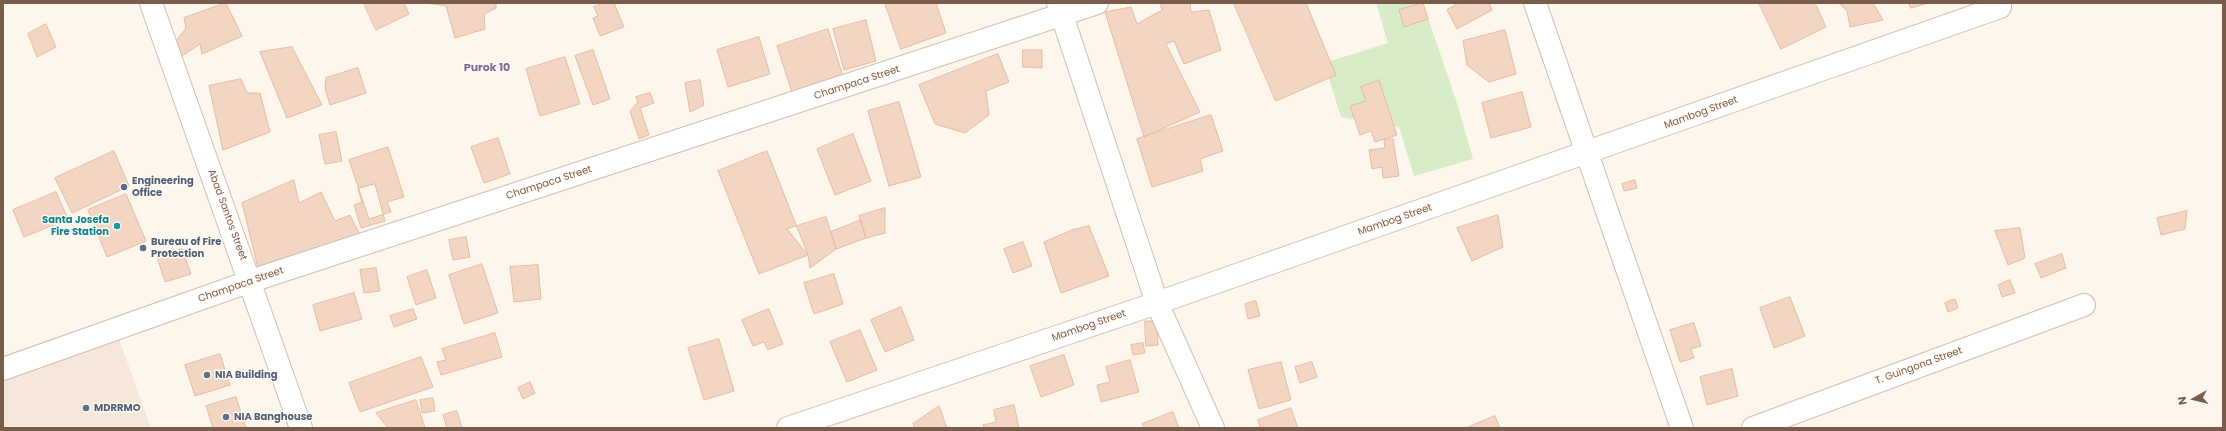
<!DOCTYPE html>
<style>
body{margin:0}
#map{position:relative;width:2226px;height:431px;overflow:hidden;background:#fdf6ec;font-family:Poppins,sans-serif}
canvas{display:block}
.frame{position:absolute;inset:0;border:4px solid #7a5c4d;pointer-events:none}
.north{position:absolute;left:2174px;top:379px;width:40px;height:40px;-webkit-text-stroke:3px #fffaf3;paint-order:stroke;rotate:262deg;font-size:11px;font-weight:700;line-height:16px;text-align:center;color:#7a5c4d}
.north::after{content:'';display:block;margin:auto;width:14px;height:18px;background:#7a5c4d;clip-path:polygon(50% 0,100% 100%,50% 72%,0 100%)}
</style>
<div id="map">
<canvas width="2226" height="431"></canvas>
<div class="frame"></div>
<div class="north">N</div>
</div>
<script>
const ctx = document.querySelector('canvas').getContext('2d');
ctx.lineJoin = 'round';
function paint(path, color) { ctx.fillStyle = color; ctx.fill(path, 'evenodd'); }
function strokePath(path, color, width, dash) { ctx.strokeStyle = color; ctx.lineWidth = width; ctx.lineCap = dash ? 'butt' : 'round'; ctx.setLineDash(dash || []); ctx.stroke(path); }
function write(font, color, halo, rows, align = 'center') {
  ctx.font = font + ' Poppins,sans-serif'; ctx.lineWidth = 3; ctx.setLineDash([]); ctx.textBaseline = 'middle'; ctx.strokeStyle = halo; ctx.fillStyle = color; for (const [text, x, y, turn = 0] of rows) {
    ctx.save(); ctx.translate(x, y); ctx.rotate((+turn || 0) * Math.PI / 180); ctx.textAlign = isNaN(turn) ? turn : align; if (halo) ctx.strokeText(text, 0, 0); ctx.fillText(text, 0, 0); ctx.restore();
  }
}
const residential = new Path2D(`
 M118 336 151 428H3V378Z`);
const green = new Path2D(`
 M1376 3H1423L1457 103 1473 159 1414 176 1399 127 1341 117 1324 63 1388 43Z`);
const building = new Path2D(`
 M226 3 242 36 202 54 200 44 179 58 176 41 186 28 184 18Z
 M364 3H404L409 14 376 30Z
 M425 3H496V8L484 14 485 29 455 38 446 6Z
 M604 3H614L624 27 600 36 593 18 598 16 594 7Z
 M885 3H936L946 33 901 49Z
 M1160 3H1190L1191 12 1209 10 1221 50 1184 64 1174 41 1166 44 1200 112 1144 137 1105 12 1131 7 1137 24 1162 10Z
 M1234 3H1306L1336 75 1276 101Z
 M1423 3 1428 19 1404 27 1399 10Z
 M1459 3H1489L1492 10 1457 29 1447 10Z
 M1759 3H1815L1826 27 1781 49Z
 M1839 3H1873L1883 20 1850 27 1847 11Z
 M1909 3H1928L1911 8Z
 M866 20 876 61 844 70 833 29Z
 M46 24 56 47 37 57 28 34Z
 M828 29 843 76 792 92 777 46Z
 M1505 30 1516 74 1489 82 1467 65 1463 41Z
 M759 37 770 74 728 87 717 50Z
 M292 47 322 105 287 118 260 52Z
 M593 50 610 99 593 105 575 56Z
 M1023 50H1042V68L1023 67Z
 M998 54 1009 82 986 91 989 115 965 133 935 124 919 85Z
 M565 57 580 104 540 116 526 69Z
 M358 68 366 93 330 105 325 88 326 78Z
 M241 79 247 93H260L270 132 223 150 209 86Z
 M700 80 704 105 690 112 685 83Z
 M1379 80 1397 135 1375 142 1371 131 1360 135 1350 106 1366 101 1361 87Z
 M1522 92 1531 127 1491 138 1482 103Z
 M650 93 654 103 640 108 649 135 639 139 630 111 638 102 636 97Z
 M899 102 921 177 889 186 868 111Z
 M1211 115 1223 151 1200 159 1203 171 1152 187 1137 139Z
 M336 132 342 161 325 164 319 135Z
 M853 134 871 181 835 195 817 149Z
 M498 138 510 174 484 183 471 147Z
 M1393 139 1399 176 1383 178 1382 167 1372 169 1369 150 1385 148 1384 140Z
 M388 147 404 197 387 202 391 212 369 219 349 160Z
 M114 151 129 186 72 213 55 178Z
 M767 151 808 255 759 274 718 171Z
 M294 180 299 203 321 192 335 221 350 215 362 239 258 268 242 203Z
 M1635 180 1637 188 1624 191 1622 184Z
 M375 184 385 221 361 228 354 205 362 202 358 189Z
 M56 192 68 219 24 237 13 210Z
 M126 194 146 241 107 257 88 210Z
 M885 208V233L866 238 859 216Z
 M2187 211 2185 229 2161 235 2157 218Z
 M1498 215 1503 247 1472 261 1457 228Z
 M826 217 836 249 810 268 808 255 787 229Z
 M861 220 866 238 836 249 831 232Z
 M1089 226 1109 276 1061 293 1044 242 1072 230Z
 M2020 228 2025 258 2008 265 1995 231Z
 M466 237 470 257 453 260 449 240Z
 M1023 242 1032 266 1013 273 1004 249Z
 M182 249 191 274 165 282 157 257Z
 M2062 254 2066 268 2041 278 2035 264Z
 M482 264 498 313 464 324 449 275Z
 M538 265 541 299 514 302 510 267Z
 M376 268 380 291 364 293 360 270Z
 M427 270 436 298 416 305 407 277Z
 M834 274 843 304 814 314 804 283Z
 M2010 280 2015 293 2002 297 1998 285Z
 M354 293 362 319 320 331 313 305Z
 M1790 297 1805 336 1774 348 1760 308Z
 M1955 299 1958 308 1948 312 1945 303Z
 M1256 301 1260 316 1248 319 1245 304Z
 M901 307 914 340 885 352 871 320Z
 M413 309 417 319 394 327 390 316Z
 M769 309 783 344 768 350 764 342 753 346 742 320Z
 M1145 321H1157L1158 345 1146 346Z
 M1694 323 1701 346 1691 349 1694 358 1680 362 1670 330Z
 M860 330 877 370 847 382 830 342Z
 M495 333 502 357 441 375 437 362 446 360 442 349Z
 M719 339 734 391 704 400 688 348Z
 M1143 343 1145 353 1133 355 1131 345Z
 M220 354 230 385 195 396 185 365Z
 M1064 355 1074 385 1041 397 1030 366Z
 M421 357 433 387 360 412 349 383Z
 M1130 360 1139 392 1101 402 1097 385 1110 382 1106 367Z
 M1281 362 1291 400 1259 409 1248 370Z
 M1312 362 1317 377 1300 383 1295 367Z
 M1732 369 1738 396 1707 405 1700 377Z
 M530 382 535 393 523 399 518 388Z
 M236 397 246 428H213L206 406Z
 M433 398 435 411 422 413 420 400Z
 M416 400 425 428H388L376 413Z
 M1014 405 1019 428H984L983 425 996 422 994 410Z
 M939 406 947 428H915L913 424Z
 M1291 408 1298 428H1260L1258 420Z
 M457 411 462 428H447L443 415Z
 M1173 412 1179 428H1144L1142 424Z
 M1495 416 1500 428H1466Z`);
const minor = new Path2D(`
 M151 3 301 428
 M1058 3 1157 303 1213 428
 M1535 3 1682 428
 M3 369 251 281 1097 3
 M788 428 1157 303 2000 7
 M1753 428 2084 305`);
const markers = [
 [124,187,4,"#5c6f8a"],
 [117,226,4,"#0f9aa8"],
 [143,248,4,"#5c6f8a"],
 [207,375,4,"#5c6f8a"],
 [86,408,4,"#5c6f8a"],
 [226,417,4,"#5c6f8a"]
];
const streetNames = [
 ["Champaca Street",857,83,-18],
 ["Mambog Street",1701,113,-20],
 ["Champaca Street",549,183,-18],
 ["Abad Santos Street",227,215,70],
 ["Mambog Street",1395,220,-19],
 ["Champaca Street",241,285,-19],
 ["Mambog Street",1089,326,-19],
 ["T. Guingona Street",1919,366,-20]
];
const serviceNames = [
 ["Engineering",132,181],
 ["Office",132,193],
 ["Bureau of Fire",151,242],
 ["Protection",151,254],
 ["NIA Building",215,375],
 ["MDRRMO",94,408],
 ["NIA Banghouse",234,417]
];
const cultureNames = [
 ["Santa Josefa",109,220],
 ["Fire Station",109,232]
];
const neighbourhoodNames = [
 ["Purok 10",487,68]
];
paint(residential, '#f5e8da');
paint(green, '#d8ecc9');
paint(building, '#f3d5c3');
strokePath(building, '#e6bba3', 1);
strokePath(minor, '#d1beb0', 24);
strokePath(minor, '#fff', 22);
for (const [x, y, r, color] of markers) { const dot = new Path2D(); dot.arc(x, y, r, 0, 2 * Math.PI); ctx.fillStyle = color; ctx.fill(dot); strokePath(dot, '#fffaf3', 1.5); }
write('10px', '#7a5c4d', '#fffaf3', streetNames);
write('bold 10px', '#4e5e75', '#fffaf3', serviceNames, 'left');
write('bold 10px', '#0d838f', '#fffaf3', cultureNames, 'right');
write('bold 11px', '#846695', '#fffaf3', neighbourhoodNames);
</script>
